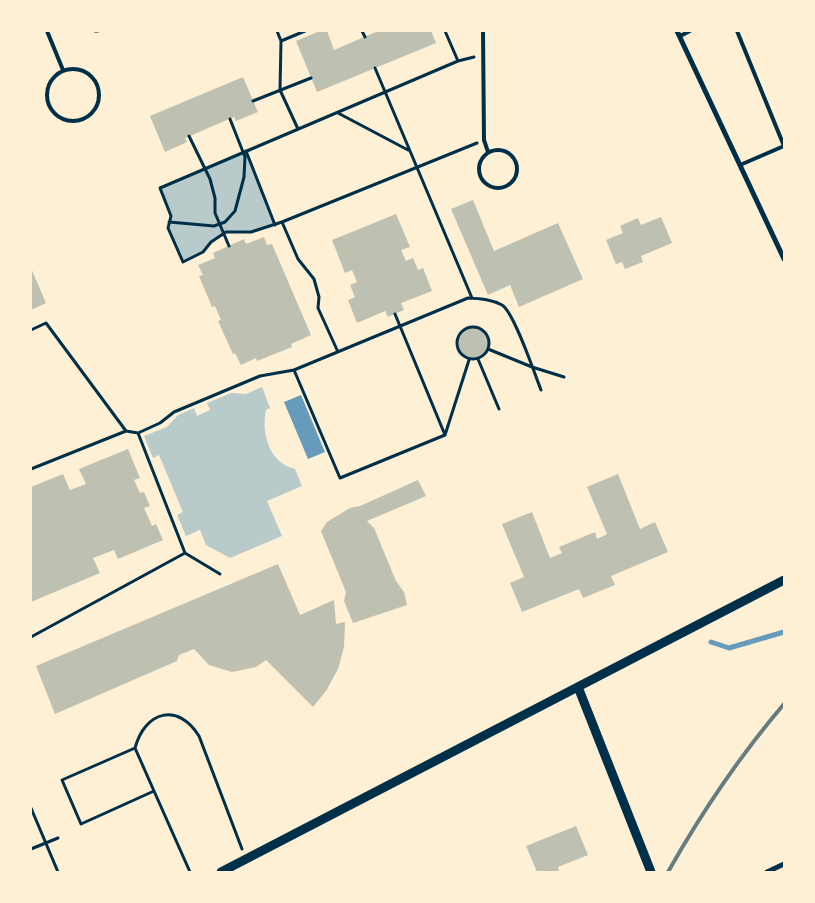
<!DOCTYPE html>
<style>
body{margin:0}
#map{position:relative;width:815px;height:903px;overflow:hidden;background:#fdf0d5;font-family:Raleway,sans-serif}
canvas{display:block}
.frame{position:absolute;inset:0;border:32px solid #fdf0d5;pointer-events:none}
</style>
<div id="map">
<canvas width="815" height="903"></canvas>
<div class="frame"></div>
</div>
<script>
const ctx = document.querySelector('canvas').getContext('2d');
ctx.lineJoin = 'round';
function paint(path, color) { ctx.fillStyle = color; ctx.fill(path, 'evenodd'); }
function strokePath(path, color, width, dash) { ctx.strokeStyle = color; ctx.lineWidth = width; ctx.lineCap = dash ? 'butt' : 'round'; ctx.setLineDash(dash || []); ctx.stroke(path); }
const green = new Path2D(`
 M246 151 275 225 256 231 226 232 218 237 203 252 183 262 168 228 171 215 160 188Z
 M262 387 270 408 266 410C261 433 269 463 295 469L302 486 267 501 282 536 230 558 206 545 200 530 186 536 177 515 183 512 159 455 153 458 144 436 167 427 178 415 194 408 197 416 210 410 207 403 231 393 246 394Z`);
const water = new Path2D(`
 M301 395 325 452 308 459 284 402Z`);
const stream = new Path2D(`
 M711 642 729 648 784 632`);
const building = new Path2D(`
 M320 31H327L334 50 378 31H431L436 43 317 92 296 41Z
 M243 77 258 112 236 121 234 117 185 138 187 142 165 152 150 116Z
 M473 200 494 251 558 223 583 279 519 307 510 285 488 295 451 209Z
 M396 214 410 247 401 250 406 261 413 258 418 270 423 268 432 291 401 303 404 310 388 317 385 311 357 323 348 300 355 297 350 285 357 282 352 270 345 273 332 240Z
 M661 217 672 243 641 256 643 262 625 269 622 262 616 264 606 240 623 233 620 226 638 218 641 225Z
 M264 237 267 245 272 244 311 335 291 344 292 347 257 361 256 358 241 365 235 353 233 354 218 321 221 320 215 306 212 307 199 276 203 275 198 265 215 258 213 253 244 239 246 244Z
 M31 268 46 303 31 310Z
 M457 343a16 16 0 1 1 32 0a16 16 0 1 1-32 0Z
 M128 449 140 478 134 480 140 493 144 492 150 506 144 508 152 526 156 524 163 540 118 559 114 550 93 558 100 573 31 602V487L63 474 70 490 86 484 79 469Z
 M618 474 640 529 655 522 668 552 611 576 615 585 583 598 579 589 522 612 510 583 524 577 502 524 532 512 550 558 562 553 559 547 595 532 597 539 607 534 587 487Z
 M418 480 426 496 367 521 374 528 396 581 404 592 407 605 353 623 344 601 346 592 321 531 327 522 350 508 360 506Z
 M278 564 300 615 334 600 336 624 345 622 344 647 338 669 326 691 313 707 266 660 256 667 232 672 209 665 194 649 179 655 177 661 55 714 36 666Z
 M576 826 588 855 558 867 559 872H537L526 846Z`);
const path = new Path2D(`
 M95 31H98
 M277 31 281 41 305 31
 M362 31 365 37
 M445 31 458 61 474 57
 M281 41 280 90 298 129
 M375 68 472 298
 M253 101 311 78
 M338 113 408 150
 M189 136 210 179 215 198V213L229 246
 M246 151 275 225
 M169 222 214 226 225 222 235 211 244 177 245 157 230 119
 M282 222 251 232H226L211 242 203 252 183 262 168 228 171 216 160 188 458 61
 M395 314 445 435
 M457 343a16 16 0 1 1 32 0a16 16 0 1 1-32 0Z
 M31 330 46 323 126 431 138 433 160 423 174 412 260 376 294 370 468 298C480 299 491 299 502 305 514 312 535 375 541 390
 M488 349 532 367 564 377
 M338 352 318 308 319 297 314 279 298 259 282 222 477 143
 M478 359 499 409
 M294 370 340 478 445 435
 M138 433 185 553
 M445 435 469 360
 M31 469 126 431
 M31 637 185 553 220 574
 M135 748 154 791 81 824 62 780 135 748C145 711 178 702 199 736L242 849
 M154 791 190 872
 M31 808 58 872
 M31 849 58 838`);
const service = new Path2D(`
 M47 31 63 70
 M483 31 484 140 488 152
 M737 31 784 146 740 165
 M680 36 690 31
 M47 95a26 26 0 1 1 52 0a26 26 0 1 1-52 0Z
 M479 169a19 19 0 1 1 38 0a19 19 0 1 1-38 0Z`);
const minor = new Path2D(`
 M677 31 784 259
 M767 872 784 864`);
const tertiary = new Path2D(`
 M578 687 651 872
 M221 872 784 580`);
const rail = new Path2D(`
 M668 872C703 810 738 758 784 704`);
paint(green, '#b9caca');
paint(water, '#669bbc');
strokePath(stream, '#669bbc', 5);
paint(building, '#bec0b2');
strokePath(path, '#003049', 3);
strokePath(service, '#003049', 4);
strokePath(minor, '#003049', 5);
strokePath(tertiary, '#003049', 9);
strokePath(rail, '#657d81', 4);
</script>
